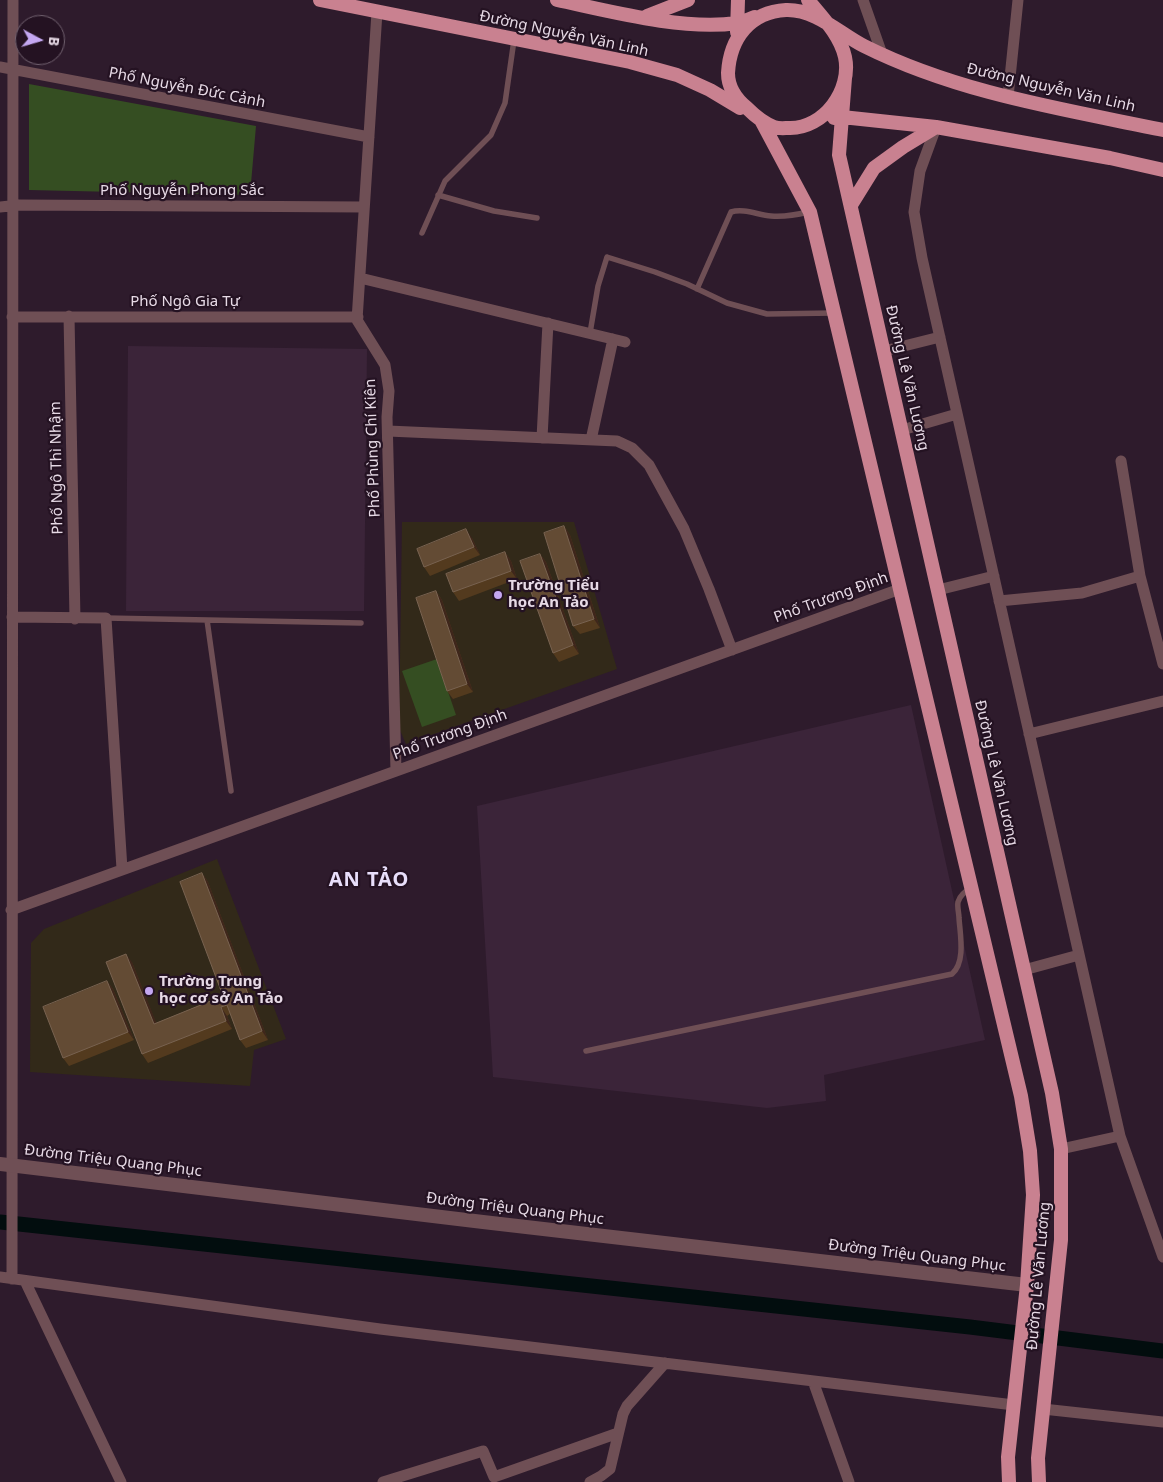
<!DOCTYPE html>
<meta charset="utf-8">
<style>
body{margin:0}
#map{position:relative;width:1163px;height:1482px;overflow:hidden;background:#2e1b2c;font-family:"Noto Sans",sans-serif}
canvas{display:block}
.north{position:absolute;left:15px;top:15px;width:50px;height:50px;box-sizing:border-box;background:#241222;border:1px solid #726270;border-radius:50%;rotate:96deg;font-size:14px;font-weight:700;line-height:20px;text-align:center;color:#e7dae6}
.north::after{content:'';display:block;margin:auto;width:18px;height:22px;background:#c4a7f1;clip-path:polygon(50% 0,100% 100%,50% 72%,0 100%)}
</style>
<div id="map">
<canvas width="1163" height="1482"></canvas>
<div class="north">B</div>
</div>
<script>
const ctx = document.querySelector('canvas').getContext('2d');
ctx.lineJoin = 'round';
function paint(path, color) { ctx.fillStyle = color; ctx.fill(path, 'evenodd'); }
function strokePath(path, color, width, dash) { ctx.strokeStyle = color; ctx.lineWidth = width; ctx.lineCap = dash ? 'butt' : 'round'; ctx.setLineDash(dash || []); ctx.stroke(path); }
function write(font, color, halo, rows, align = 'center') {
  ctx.font = font + ' "Noto Sans",sans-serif'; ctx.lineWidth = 4.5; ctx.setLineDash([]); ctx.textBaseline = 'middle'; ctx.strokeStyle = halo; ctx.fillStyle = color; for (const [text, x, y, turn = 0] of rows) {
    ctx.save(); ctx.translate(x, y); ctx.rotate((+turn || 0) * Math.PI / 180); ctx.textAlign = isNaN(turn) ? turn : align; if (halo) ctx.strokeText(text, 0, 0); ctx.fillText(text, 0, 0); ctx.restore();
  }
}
const built = new Path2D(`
 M128 346 367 349 364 611H126Z
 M911 705 985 1040 824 1075 826 1101 767 1108 493 1077 477 806Z`);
const education = new Path2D(`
 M402 522H574L617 669 406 744 399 728Z
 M217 859 286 1039 254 1050 250 1086 30 1072 31 943 44 929Z`);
const green = new Path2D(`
 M29 84 256 126 250 195 29 190Z
 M437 659 456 715 422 727 402 671Z`);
const canal = new Path2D(`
 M0 1222 970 1327 1163 1351`);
const service = new Path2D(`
 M438 195 494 211 537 218
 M422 233 445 181 491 135 505 103 514 40
 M697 289 731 212C744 208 758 215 771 216 784 217 796 215 808 212
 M590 333 598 286 607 257 655 272 687 284 727 303 767 314 834 313
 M106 618 361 623
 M207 620 231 791
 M586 1051 952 974C966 962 960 934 959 918 959 913 957 907 958 902 960 895 965 892 971 888`);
const minor = new Path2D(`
 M863 0 882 54
 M377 12 357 320 385 365 389 391 387 417 396 771
 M0 67 369 137
 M1008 97 1018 0
 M936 127 920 171 914 212 922 258 1120 1136 1163 1257
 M0 207 19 205 364 207
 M360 278 625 342
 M69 316 75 619
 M12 317H358
 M884 351 940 337
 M902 430 957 414
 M388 431 617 441 632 448 649 465 684 529 709 589 732 650
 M542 438 548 323
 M591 440 613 339
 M1121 461 1140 576 1163 664
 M938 590 994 576
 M999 601 1082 593 1140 576
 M12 617 106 618 122 869
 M1029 734 1163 701
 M11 910 900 589
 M1024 970 1079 955
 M1061 1149 1120 1136
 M0 1277 380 1329 1014 1405
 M12 1279 13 0
 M25 1281 121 1482
 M813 1381 849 1482
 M1043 1409 1163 1422
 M383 1482 483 1451 494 1477 618 1433
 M590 1482 601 1476 610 1469 623 1414 627 1406 665 1363`);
const tertiary = new Path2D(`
 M0 1164 483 1222 1027 1285`);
const trunk = new Path2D(`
 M320 0 630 62 677 75 710 90 740 108
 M557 0C609 11 684 31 737 23 743 22 749 19 755 17
 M808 0C822 17 840 35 845 57 852 90 824 129 789 128 785 128 779 129 774 127 763 123 755 116 747 108 736 99 728 87 728 73 730 38 750 12 786 10 816 9 840 34 864 46 958 93 1062 109 1163 130
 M647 16 688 0
 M737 32 738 0
 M845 78 839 155 1052 1093 1061 1149V1240L1038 1458 1039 1482
 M834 118 842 117 936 127 1110 158 1163 170
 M762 122 810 212 1021 1096 1030 1151 1033 1195 1027 1285 1008 1457 1009 1482
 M851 205 874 168 903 147 936 127`);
const wall = new Path2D(`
 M564 526 570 535 600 628 580 634 573 626Z
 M472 538 480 555 430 576 424 567Z
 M505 552 511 561 517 579 459 601 453 592Z
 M540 554 546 562 579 654 559 662 553 653Z
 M436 591 442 600 473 692 453 699 447 691Z
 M202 873 208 882 268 1040 246 1048 240 1040 230 1014 227 1016 232 1029 148 1063 142 1054 132 962 156 1023 223 996Z
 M107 981 113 989 134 1040 69 1066 63 1058Z`);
const shadedWall = new Path2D(`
 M564 526 570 535 600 628 594 619Z
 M466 529 472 538 480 555 474 547Z
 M505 552 511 561 517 579 511 571Z
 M540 554 546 562 579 654 573 645Z
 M436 591 442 600 473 692 467 684Z
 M202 873 208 882 268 1040 262 1031Z
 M126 954 132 962 160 1032 154 1024Z
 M107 981 113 989 134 1040 128 1032Z
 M221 1007 227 1016 232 1029 226 1021Z`);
const building = new Path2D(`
 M564 526 594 619 573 626 544 533Z
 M466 529 474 547 424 567 417 549Z
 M505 552 511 571 453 592 446 574Z
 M540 554 573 645 553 653 520 561Z
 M436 591 467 684 447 691 416 598Z
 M202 873 262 1031 240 1040 227 1005 221 1007 226 1021 142 1054 106 962 126 954 154 1024 223 996 180 882Z
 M107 981 128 1032 63 1058 43 1007Z`);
const markers = [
 [498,595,5,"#c4a7f1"],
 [149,991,5,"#c4a7f1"]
];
const streetNames = [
 ["Đường Nguyễn Văn Linh",564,34,12],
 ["Phố Nguyễn Đức Cảnh",187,88,11],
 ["Đường Nguyễn Văn Linh",1051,88,13],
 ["Phố Nguyễn Phong Sắc",182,191],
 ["Phố Ngô Gia Tự",185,302],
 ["Đường Lê Văn Lương",907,378,77],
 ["Phố Phùng Chí Kiên",373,448,-92],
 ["Phố Ngô Thì Nhậm",57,468,-91],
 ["Phố Trương Định",831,598,-20],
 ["Phố Trương Định",450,735,-20],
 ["Đường Lê Văn Lương",996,773,77],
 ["Đường Triệu Quang Phục",113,1161,7],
 ["Đường Triệu Quang Phục",515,1209,7],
 ["Đường Triệu Quang Phục",917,1256,7],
 ["Đường Lê Văn Lương",1039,1276,-85]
];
const poiNames = [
 ["Trường Tiểu",508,586],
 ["học An Tảo",508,603],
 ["Trường Trung",159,982],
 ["học cơ sở An Tảo",159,999]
];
const districtNames = [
 ["AN TẢO",369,880]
];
paint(built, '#3b2439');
paint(education, '#322919');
paint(green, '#354e22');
strokePath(canal, '#020d0e', 15);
strokePath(service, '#6f4f55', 5.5);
strokePath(minor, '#6f4f55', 11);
strokePath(tertiary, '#6f4f55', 14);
strokePath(trunk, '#c98190', 14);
paint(wall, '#533a1e');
paint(shadedWall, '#3e261b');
paint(building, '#634b34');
strokePath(building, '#786250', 1);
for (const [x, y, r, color] of markers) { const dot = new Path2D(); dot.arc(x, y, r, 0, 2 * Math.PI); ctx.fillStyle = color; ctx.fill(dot); strokePath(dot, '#241222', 2); }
write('15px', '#e7dae6', '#241222', streetNames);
write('bold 15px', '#e7dae6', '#241222', poiNames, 'left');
ctx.letterSpacing = '1px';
write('bold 20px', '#e8defa', '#241222', districtNames);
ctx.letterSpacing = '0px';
</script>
